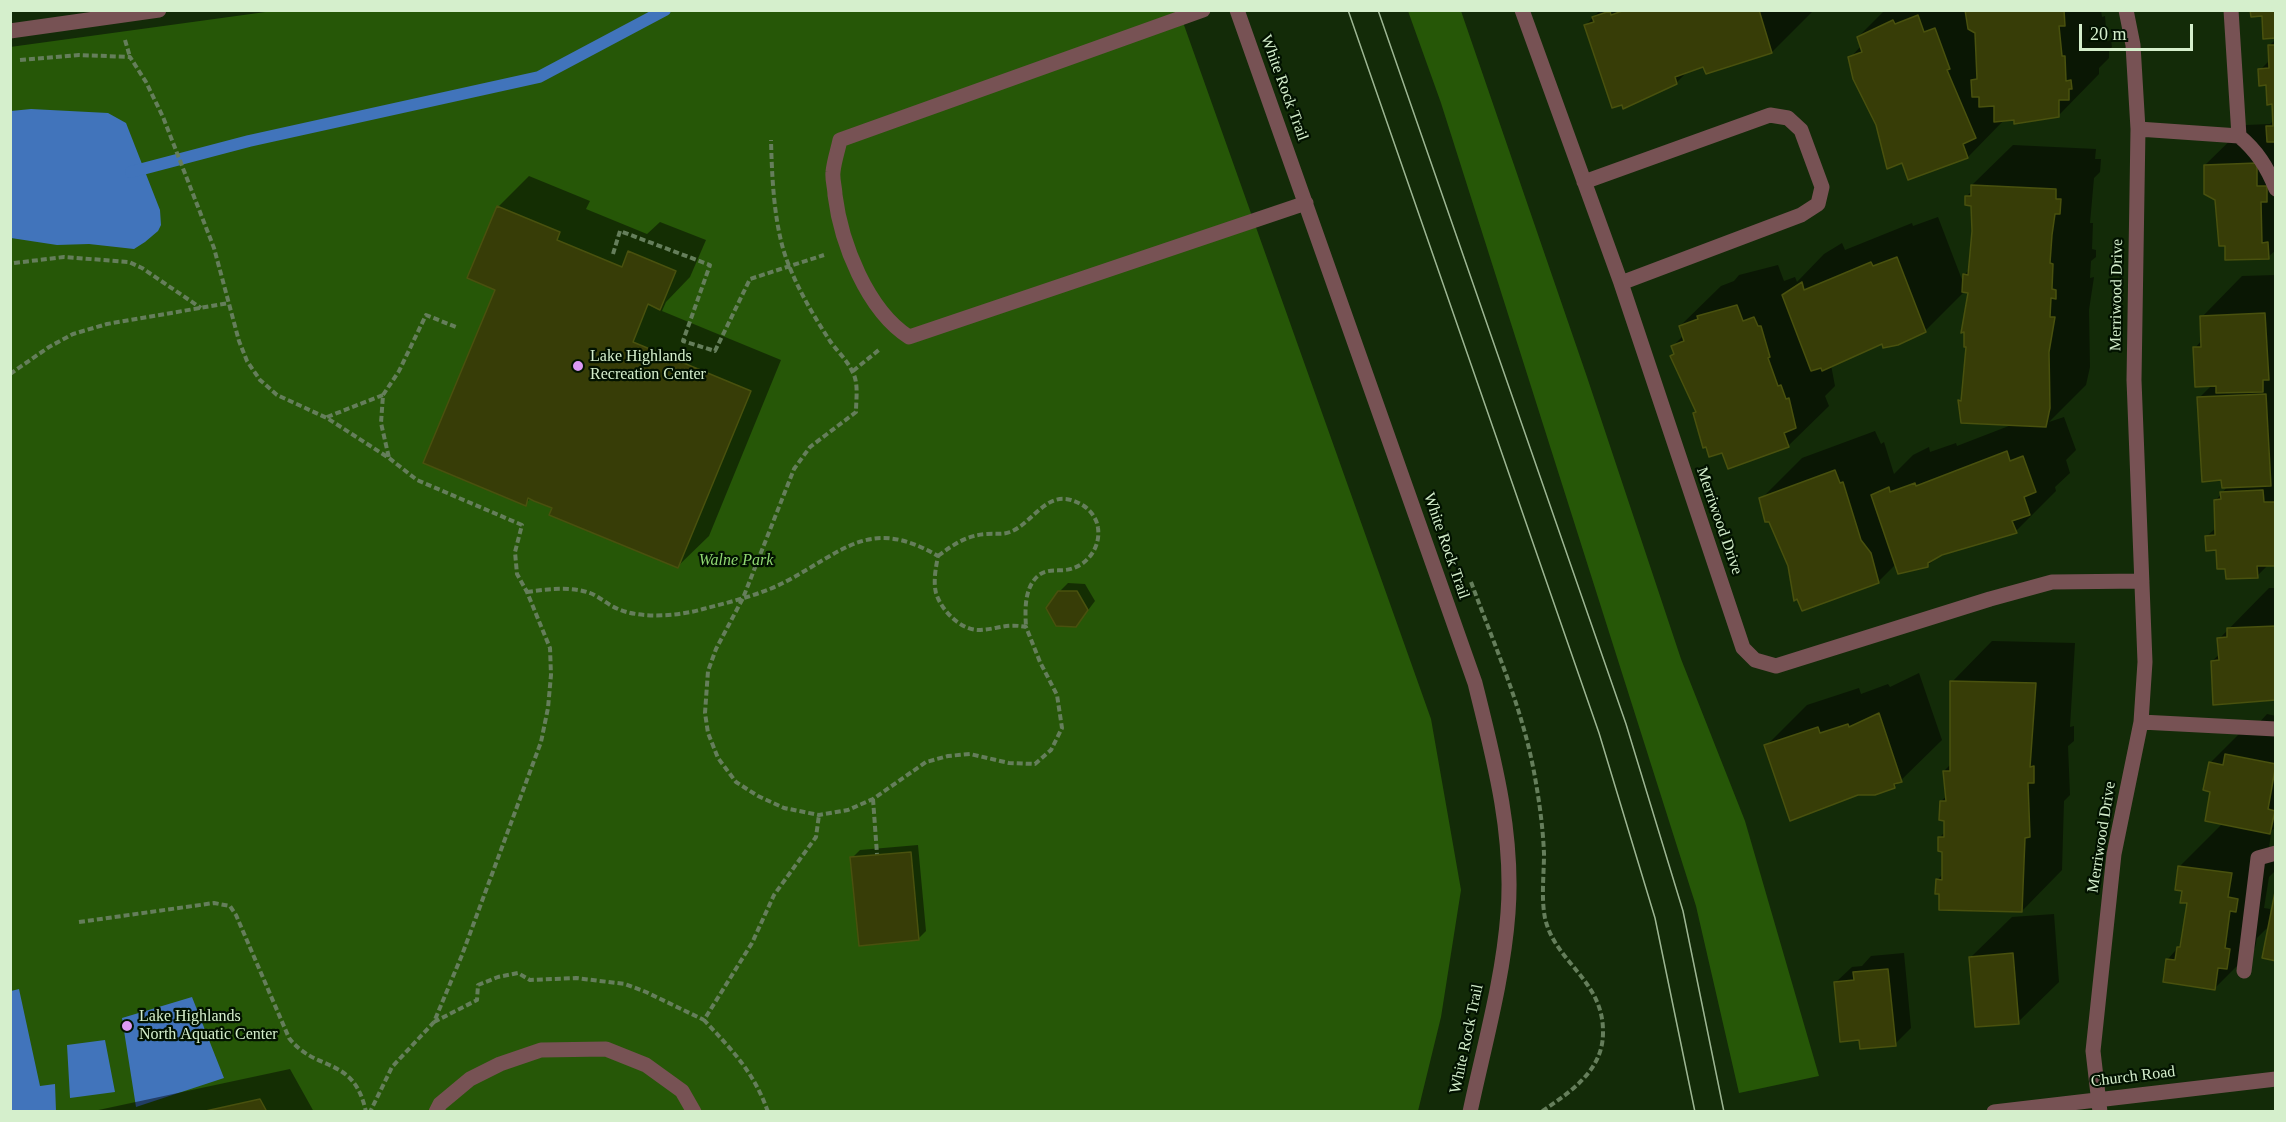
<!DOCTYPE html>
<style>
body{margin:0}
#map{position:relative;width:2286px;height:1122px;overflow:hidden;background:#132b08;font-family:"Times New Roman",serif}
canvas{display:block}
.frame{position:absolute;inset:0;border:12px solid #d5efcc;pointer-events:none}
.scale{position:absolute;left:2079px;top:24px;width:114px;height:27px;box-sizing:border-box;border:3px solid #d5efcc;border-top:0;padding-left:8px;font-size:18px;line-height:21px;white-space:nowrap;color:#d5efcc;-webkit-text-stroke:4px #021200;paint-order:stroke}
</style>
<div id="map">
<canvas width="2286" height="1122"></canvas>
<div class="frame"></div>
<div class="scale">20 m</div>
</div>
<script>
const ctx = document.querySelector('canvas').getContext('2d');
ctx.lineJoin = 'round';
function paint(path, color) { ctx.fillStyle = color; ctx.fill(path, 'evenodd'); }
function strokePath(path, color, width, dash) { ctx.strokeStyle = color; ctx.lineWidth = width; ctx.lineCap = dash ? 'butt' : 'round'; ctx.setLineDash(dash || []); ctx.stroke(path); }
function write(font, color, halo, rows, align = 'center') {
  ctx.font = font + ' "Times New Roman",serif'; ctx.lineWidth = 4.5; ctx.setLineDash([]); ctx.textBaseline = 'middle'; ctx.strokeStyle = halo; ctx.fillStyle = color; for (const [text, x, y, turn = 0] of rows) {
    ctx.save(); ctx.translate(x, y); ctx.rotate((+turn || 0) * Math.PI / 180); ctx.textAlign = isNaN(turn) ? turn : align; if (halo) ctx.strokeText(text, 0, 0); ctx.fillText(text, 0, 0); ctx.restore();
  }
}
const green = new Path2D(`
 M280 10 1179 11 1431 719 1461 890 1441 1017 1418 1111H11L10 47Z
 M1408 11H1461L1587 377 1681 659 1745 821 1819 1076 1739 1093 1696 906 1441 103Z`);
const water = new Path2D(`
 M31 109 108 113 126 123 160 210 161 225 158 231 145 242 134 249 89 244 57 245 11 238V111Z
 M19 989 40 1086 55 1084 56 1111H11V991Z
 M192 997 224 1078 136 1107 122 1018Z
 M105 1040 115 1092 70 1098 67 1045Z`);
const shadow = new Path2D(`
 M1600 10H1816L1812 12 1772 52 1707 72 1704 65 1689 70 1676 83 1586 25Z
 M1885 10H2101L2102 17 2105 16 2107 41 2111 40 2112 47 2109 50V58L2099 68V74L2059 115 2005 119 1968 157 1909 178 1903 161 1877 124 1850 58 1861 46 1858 37Z
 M2276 39V250L2268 257 2226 244 2216 199 2205 165 2246 125 2270 124 2274 120 2273 103 2267 83 2260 70 2270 60 2269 46Z
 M2013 145 2096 149 2095 159H2101L2100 172 2094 178 2090 223H2093L2092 249 2096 250V257L2091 261 2090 278 2094 277 2089 310 2090 367 2086 385 2049 422 2064 417 2076 450 2066 460 2070 473 2055 487 2056 491 2016 531 1942 554 1928 565 1896 564 1878 582 1789 565 1761 499 1802 458 1875 431 1881 444 1884 442 1894 474 1913 455 1929 447 1930 452 1956 443 1957 446 2014 424 1959 401 1963 397 1970 292 1965 291 1925 331 1883 342 1831 365 1835 386 1825 396 1829 406 1788 446 1723 451 1697 411 1675 353 1673 346 1684 335 1680 326 1721 286 1734 281 1739 275 1778 265 1784 281 1795 277 1797 282 1824 254 1842 243 1845 250 1912 223 1913 226 1938 217 1964 285V275L1970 269 1974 231 1973 205 1967 196 1972 191V185Z
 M529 176 590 201 586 209 647 234 660 222 706 240 690 277 666 302 662 311 781 360 709 536 678 566 531 498 525 504 497 290 469 278 499 206Z
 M2276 275V564H2269L2257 576 2227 568 2217 549 2207 536 2217 527 2216 500 2228 486 2199 398 2212 385 2195 348 2202 340V317L2242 276Z
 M1068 583 1085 584 1095 601 1076 626 1059 592Z
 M2269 588H2276V699L2212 661 2220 654 2219 639Z
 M1992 641 2075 643 2070 727 2074 726V741L2068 746 2070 795 2064 801 2062 870 2022 911 1941 893 1937 880 1943 874 1944 850 1940 837 1946 831 1941 801 1947 796 1944 771 1951 764 1952 682Z
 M1919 673 1942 740 1894 787 1766 746 1807 705 1859 688 1861 694 1888 684 1890 687Z
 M2267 714 2276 716V827L2269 833H2271L2268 856 2276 858V870L2269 877 2264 908 2270 909V925L2257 938 2255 948 2215 988 2168 959 2182 943 2189 902 2184 890 2176 889 2180 866 2223 823 2212 791 2210 763 2251 722 2258 724Z
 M918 845 926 931 918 939 852 858 860 850Z
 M2054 914 2059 982 2018 1022 1971 957 2012 917Z
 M1904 953 1911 1028 1895 1044 1860 1038 1835 983 1852 967 1862 966 1871 956Z
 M290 1069 314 1112H89Z`);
const stream = new Path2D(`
 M131 172 249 141 539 77 665 10`);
const building = new Path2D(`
 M1625 10H1759L1772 53 1706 74 1703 67 1675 77 1677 84 1623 109 1622 105 1612 108 1584 25 1594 22 1592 17 1610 11 1611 15Z
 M1965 10H2064L2065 26H2059L2062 56H2065L2066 81 2071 80 2072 89H2069V100H2059V117L2014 124V120L1994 122V106L1979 107V97H1972L1971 80 1977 79 1975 33 1968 29Z
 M2250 10H2276V38L2263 39 2262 16 2251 17Z
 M1918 15 1924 32 1935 28 1950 69 1947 70 1976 138 1963 144 1968 158 1908 180 1902 163 1887 169 1876 125 1853 79 1848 57 1862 52 1857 37 1893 20 1895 24Z
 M2268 45H2276V142H2267L2266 126H2273L2272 104 2267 105 2266 85 2259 86 2258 69 2269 68Z
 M2257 163V186H2267V202H2261L2262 243 2268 242 2269 259 2225 260V246H2219L2215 200 2204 194V165Z
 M1971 185 2056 189V199H2061L2060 214H2055L2052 235 2050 263 2053 264 2052 289 2056 290V299L2051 298 2050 317H2055L2049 352 2050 408 2046 427 1961 423 1958 400 1961 401 1966 347H1964V332L1961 333 1968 293 1962 292 1963 274 1968 275 1972 231 1971 206 1965 205V196H1971Z
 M497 206 560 232 557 240 622 267 628 251 676 271 660 310 648 304 633 342 751 391 678 568 549 515 552 508 534 501 528 498 526 506 423 463 495 290 467 278Z
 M1897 257 1926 332 1898 345 1883 348 1882 344 1822 371 1821 368 1811 371 1782 295 1802 282 1804 290 1871 262 1873 266Z
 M1737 305 1743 321 1754 317 1758 326H1761L1770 357 1768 358 1778 386 1781 385 1786 399 1789 398 1796 428 1784 433 1789 447 1728 469 1722 453 1709 457 1706 447 1703 448 1693 413 1696 412 1670 356 1674 354 1671 346 1684 341 1679 326 1698 319 1697 316Z
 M2265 313 2269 380H2263V392L2216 393V386L2195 387 2193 347H2201L2200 316Z
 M2266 394 2271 486 2222 488 2221 480 2202 482 2197 397Z
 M2007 451 2010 461 2023 456 2036 492 2024 497 2030 515 2012 521 2017 533 1942 555 1928 563V567L1898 574 1871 495 1889 487 1890 492 1915 483 1916 486Z
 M1835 470 1840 483 1843 482 1861 540 1871 553 1879 583 1802 611 1797 599 1794 601 1788 566 1769 522H1765L1759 498Z
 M2263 490 2264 502H2276V566H2257L2258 578 2226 579 2225 569H2217L2216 550 2206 551 2205 536 2215 535 2214 500 2221 499 2220 492Z
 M1058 591H1077L1088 610 1076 627 1056 626 1046 608Z
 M2276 626V700L2213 705 2211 661 2219 660 2217 638 2227 637V628Z
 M1950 681 2036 683 2030 767 2034 766V783H2028L2030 837 2025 838 2022 912 1939 910V894H1935L1936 879 1942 880V852L1938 851V837H1944V821L1939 820 1940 801H1946L1943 771H1950Z
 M1879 713 1902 782 1894 784 1895 788 1875 795H1858L1790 821 1764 745 1818 727 1820 733 1848 724 1849 727Z
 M2225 754 2276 764 2268 809 2275 811 2270 834 2205 821 2210 792 2203 790 2209 762 2223 765Z
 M911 852 919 940 859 946 850 857Z
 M2178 866 2232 873 2228 897 2238 899 2236 912 2230 911 2225 948 2230 949 2227 969 2218 968 2215 990 2163 982 2166 959 2175 960 2177 947H2180L2187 903H2180L2182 891 2175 890Z
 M2276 887V961L2262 958Z
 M2013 953 2019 1024 1975 1027 1969 957Z
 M1888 969 1896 1046 1860 1049 1859 1040 1840 1042 1834 982 1854 980 1853 972Z
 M260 1099 267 1112H201Z`);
const path = new Path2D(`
 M125 40 130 57
 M20 60 79 55 130 57 146 82 163 117 214 248 239 341 247 361 260 380 277 395 327 418 389 458 417 480 522 525 515 552 517 574 527 592 550 648 551 675 548 708 541 742 462 955 434 1022 392 1067 370 1112
 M613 254 620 231 710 265 683 341 715 351 750 279 824 255
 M14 263 64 257 129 262 142 268 201 308
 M853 371 880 349
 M10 374 49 347 73 334 107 324 229 303
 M383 395 399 371 426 315 456 327
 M327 417 383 395 381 423 389 458
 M938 556C954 544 967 535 987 534 995 533 1002 535 1010 532 1036 522 1048 483 1084 506 1091 511 1097 519 1098 528 1101 549 1085 568 1065 570 1056 571 1047 569 1039 575 1024 587 1025 610 1026 627
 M1471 582C1494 644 1522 707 1534 772 1539 799 1543 827 1544 854 1544 874 1541 898 1545 918 1555 963 1604 980 1603 1033 1603 1071 1569 1093 1541 1112
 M527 592C548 589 570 586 590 593 600 597 608 605 618 609 641 619 679 616 703 609 730 602 760 595 785 582 844 551 870 516 938 556 936 567 933 581 936 593 941 610 961 631 980 630 998 629 1006 623 1026 627L1040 662 1057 695 1062 728 1051 750 1035 764 1009 763 970 754 948 756 926 762 873 799 848 810 819 815 784 808 758 796 736 782 718 758 708 733 705 713 708 671 716 649 743 598 794 469 810 447 856 412C856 399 859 382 852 371 847 360 837 351 830 341 815 318 800 293 790 268 774 232 772 179 771 140
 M873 799 877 854
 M79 922 214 903 230 906 236 915 289 1038C316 1073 354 1055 366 1112
 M434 1022 477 1000 478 985 498 977 518 973 530 980 576 978 625 984 646 992 704 1020
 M768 1112C754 1072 732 1050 704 1020L752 943 774 895 816 837 819 815`);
const minor = new Path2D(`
 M1203 10 840 140C838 150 834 161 833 172 832 179 835 188 835 195 841 243 867 310 909 337L1306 203
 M1237 10 1475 683C1494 759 1514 834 1508 913 1503 980 1484 1046 1470 1112
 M1522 10 1621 283 1743 648 1755 660 1776 666 1990 599 2052 582 2142 581
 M2231 10 2239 136C2257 151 2267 167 2276 189
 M10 31 159 10
 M2138 129 2239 136
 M1584 182 1770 115 1788 118 1801 130 1822 187 1818 204 1801 215 1621 283
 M2141 722 2276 729
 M2244 971 2258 858 2276 853
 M436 1112 440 1104 470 1079 500 1064 541 1050 606 1049 646 1065 682 1091 694 1112
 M1994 1112 2276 1079
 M2100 1112 2093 1051 2114 854 2141 722 2145 662 2134 380 2138 129 2133 45 2126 10`);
const tram = new Path2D(`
 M1348 10 1599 733 1655 918 1695 1112
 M1378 10 1626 724 1683 911 1724 1112`);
const markers = [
 [578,366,6,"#dc99f4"],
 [127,1026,6,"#dc99f4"]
];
const streetNames = [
 ["White Rock Trail",1284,88,70],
 ["Merriwood Drive",2117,295,-89],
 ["Merriwood Drive",1719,521,71],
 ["White Rock Trail",1446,546,71],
 ["Merriwood Drive",2102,837,-81],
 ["White Rock Trail",1467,1039,-78],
 ["Church Road",2133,1077,-7]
];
const poiNames = [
 ["Lake Highlands",590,357],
 ["Recreation Center",590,375],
 ["Lake Highlands",139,1017],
 ["North Aquatic Center",139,1035]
];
const parkNames = [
 ["Walne Park",736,561]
];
paint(green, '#265707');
paint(water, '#4174bb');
paint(shadow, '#0007');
strokePath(stream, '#4174bb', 12);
paint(building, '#373d07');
strokePath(building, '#49510e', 1.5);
strokePath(path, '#657e5b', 4, [6, 3]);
strokePath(minor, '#775254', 15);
strokePath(tram, '#9db693', 1.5);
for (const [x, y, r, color] of markers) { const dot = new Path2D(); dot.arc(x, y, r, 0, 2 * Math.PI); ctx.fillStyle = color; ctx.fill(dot); strokePath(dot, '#021200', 2); }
write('16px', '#d5efcc', '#021200', streetNames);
write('16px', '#d5efcc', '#021200', poiNames, 'left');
write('italic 16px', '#8fd670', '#021200', parkNames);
</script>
